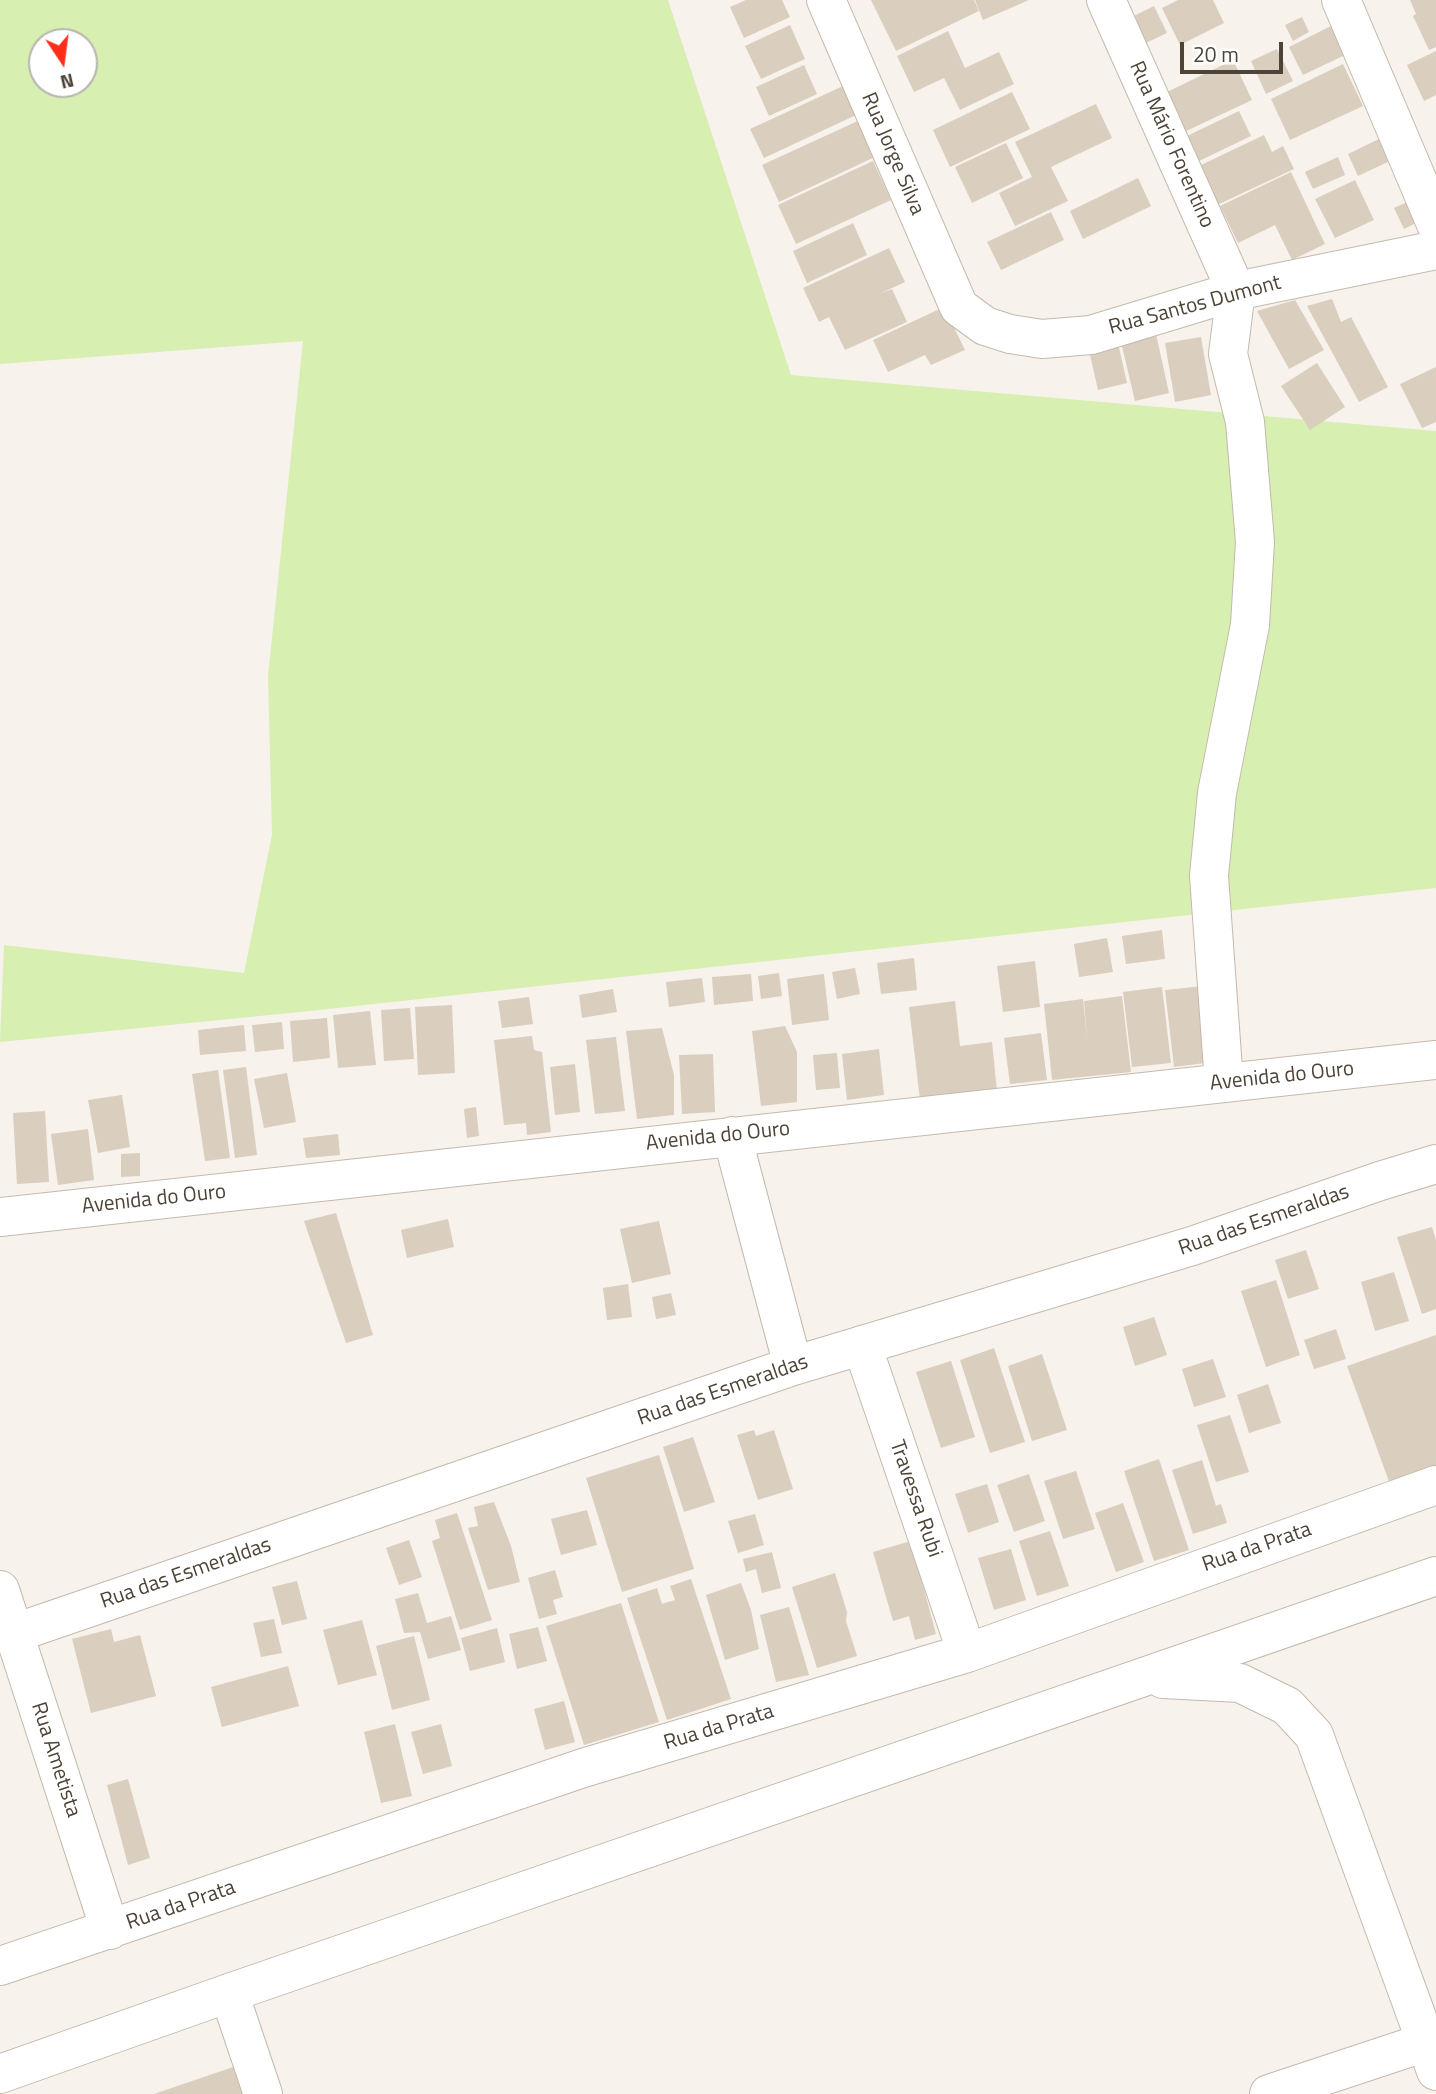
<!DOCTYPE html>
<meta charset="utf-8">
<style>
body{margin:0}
#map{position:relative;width:1436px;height:2094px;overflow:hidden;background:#f7f2eb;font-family:"Titillium Web",sans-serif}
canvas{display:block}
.north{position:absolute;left:28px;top:28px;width:70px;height:70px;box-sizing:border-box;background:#fff;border:2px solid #b8b4af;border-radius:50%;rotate:167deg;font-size:19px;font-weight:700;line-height:28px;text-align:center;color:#4d4337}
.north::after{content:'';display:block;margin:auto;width:24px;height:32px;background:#ff2d1a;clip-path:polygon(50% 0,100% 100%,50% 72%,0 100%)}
.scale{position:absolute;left:1180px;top:42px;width:103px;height:32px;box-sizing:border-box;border:4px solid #4d4337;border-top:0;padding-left:9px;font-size:21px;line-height:24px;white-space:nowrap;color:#4d4337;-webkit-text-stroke:5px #fff;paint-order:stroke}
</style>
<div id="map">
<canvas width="1436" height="2094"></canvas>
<div class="north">N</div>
<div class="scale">20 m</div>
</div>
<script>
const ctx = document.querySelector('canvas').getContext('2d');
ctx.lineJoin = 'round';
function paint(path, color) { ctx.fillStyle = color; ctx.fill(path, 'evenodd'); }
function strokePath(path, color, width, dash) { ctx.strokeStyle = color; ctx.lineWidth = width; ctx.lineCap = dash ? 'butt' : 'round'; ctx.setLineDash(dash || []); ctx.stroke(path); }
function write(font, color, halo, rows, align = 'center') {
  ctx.font = font + ' "Titillium Web",sans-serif'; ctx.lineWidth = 5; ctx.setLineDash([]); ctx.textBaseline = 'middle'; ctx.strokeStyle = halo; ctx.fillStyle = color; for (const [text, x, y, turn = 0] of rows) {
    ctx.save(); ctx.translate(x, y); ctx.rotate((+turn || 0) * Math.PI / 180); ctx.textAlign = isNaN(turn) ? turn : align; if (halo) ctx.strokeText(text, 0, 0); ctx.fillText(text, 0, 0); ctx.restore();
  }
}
const green = new Path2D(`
 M0 0H668L791 375 1436 431V888L319 1010 0 1042 4 945 244 973 272 835 268 676 303 341 0 364ZM42 42H84V84H42Z`);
const building = new Path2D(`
 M746 0H782L790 17 744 38 730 7Z
 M871 0H974L979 11 896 51Z
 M975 0H1029L983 20Z
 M1178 0H1213L1224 23 1180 45 1162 8Z
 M1410 0H1436V47L1429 50 1413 16 1416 14Z
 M1154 6 1167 33 1135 48 1122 22Z
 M1302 17 1309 32 1293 41 1285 25Z
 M790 25 805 59 761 79 745 46Z
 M1331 26 1345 55 1303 75 1289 47Z
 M948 31 965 68 999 52 1014 84 960 110 944 78 914 92 897 56Z
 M1277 49 1293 81 1266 94 1251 61Z
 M1436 51V95L1424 101 1407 65Z
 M1233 60 1252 100 1182 133 1163 94Z
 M1343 64 1363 106 1290 140 1271 99Z
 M804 65 817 94 769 116 756 87Z
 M843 86 856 115 764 158 750 129Z
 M1012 92 1030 129 950 167 933 130Z
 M1096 104 1112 138 1051 167 1068 201 1015 226 999 193 1032 177 1015 142Z
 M1239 111 1251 136 1197 162 1185 137Z
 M860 120 877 156 779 202 762 165Z
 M1264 135 1272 152 1283 146 1294 169 1217 205 1199 166Z
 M1383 137 1394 159 1358 176 1348 154Z
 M1006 143 1023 178 972 203 955 167Z
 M1338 157 1345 175 1313 189 1305 172Z
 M873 161 891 200 796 244 778 205Z
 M1291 172 1325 244 1292 260 1275 225 1238 243 1220 206Z
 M1138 178 1151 206 1083 239 1070 211Z
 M1355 180 1374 220 1335 238 1315 199Z
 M1412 200 1422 220 1404 229 1394 208Z
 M1051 212 1064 240 1001 270 987 242Z
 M853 223 867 255 807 283 793 251Z
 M889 248 905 282 879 294 892 289 907 322 845 350 829 317 819 322 803 288Z
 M1332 299 1341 322 1351 317 1388 387 1359 402 1307 306Z
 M1295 300 1324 350 1289 369 1257 311Z
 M944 307 965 350 931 365 925 355 888 372 873 340Z
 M1156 334 1169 393 1135 401 1121 342Z
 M1201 337 1211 395 1175 402 1165 343Z
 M1117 339 1127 383 1098 390 1088 346Z
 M1317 363 1345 407 1310 430 1281 386Z
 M1436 367V422L1422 428 1400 384Z
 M1162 930 1165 959 1126 964 1122 936Z
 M1107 938 1113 972 1079 977 1074 944Z
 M914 958 917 990 881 994 877 963Z
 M1035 961 1040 1007 1003 1012 997 966Z
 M855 968 860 994 837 999 832 972Z
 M779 973 782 996 761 999 758 976Z
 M751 974 753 1001 714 1005 712 977Z
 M824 974 829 1020 792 1025 787 979Z
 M702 978 705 1002 669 1007 666 982Z
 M1204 986 1213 1062 1174 1067 1165 990Z
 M1162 987 1171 1063 1132 1067 1123 992Z
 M613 989 617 1012 582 1018 579 995Z
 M1122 996 1131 1072 1052 1080 1044 1004 1083 999 1087 1039 1084 1001Z
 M529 997 533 1024 502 1028 498 1001Z
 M955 1001 960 1046 992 1042 997 1091 920 1100 909 1007Z
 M452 1005 455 1073 418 1075 415 1007Z
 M410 1008 414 1059 384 1061 381 1010Z
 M370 1011 376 1065 338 1068 333 1015Z
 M327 1018 330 1058 293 1062 290 1021Z
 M282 1022 284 1049 255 1052 252 1025Z
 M244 1025 246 1051 200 1055 198 1030Z
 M785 1026 797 1052V1102L761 1106 752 1031Z
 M662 1028 674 1075V1115L637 1119 626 1031Z
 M1041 1033 1047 1080 1010 1084 1004 1038Z
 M532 1036 534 1050 542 1052 551 1132 527 1135 526 1123 504 1125 494 1040Z
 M616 1037 625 1111 595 1114 586 1040Z
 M879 1049 884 1095 847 1100 842 1054Z
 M837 1053 840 1088 816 1090 813 1055Z
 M713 1054 715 1112 682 1114 679 1055Z
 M575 1064 580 1112 555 1115 550 1067Z
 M246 1067 257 1155 235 1158 223 1070Z
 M218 1070 230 1158 205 1161 192 1074Z
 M287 1073 296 1122 264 1128 254 1079Z
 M122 1095 130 1147 98 1153 88 1100Z
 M476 1107 479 1136 467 1138 464 1109Z
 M45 1111 49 1182 17 1184 13 1113Z
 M88 1129 94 1180 58 1185 51 1134Z
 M338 1134 340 1155 306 1158 303 1138Z
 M140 1153V1176L121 1177V1154Z
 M336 1213 373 1335 346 1343 304 1221Z
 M448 1219 454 1247 407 1258 401 1230Z
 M659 1221 671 1274 632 1283 620 1229Z
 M1432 1227 1436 1240V1309L1422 1314 1397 1237Z
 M1306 1250 1319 1289 1288 1299 1275 1260Z
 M1394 1272 1409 1321 1375 1331 1361 1282Z
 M1276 1280 1300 1355 1266 1367 1241 1291Z
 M628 1284 632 1317 607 1320 603 1288Z
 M671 1293 676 1315 656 1319 652 1297Z
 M1154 1317 1167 1355 1135 1366 1123 1327Z
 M1336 1329 1346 1359 1314 1369 1304 1340Z
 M1436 1335V1471L1391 1487 1347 1366Z
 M994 1348 1025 1442 990 1453 960 1360Z
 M1042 1354 1067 1430 1032 1441 1008 1366Z
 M1213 1359 1226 1397 1194 1407 1182 1369Z
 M951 1361 975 1437 941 1448 916 1372Z
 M1268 1384 1281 1423 1249 1433 1237 1395Z
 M1230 1415 1249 1472 1216 1482 1197 1425Z
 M754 1430 756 1436 774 1430 793 1489 758 1500 737 1435Z
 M693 1437 715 1502 684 1512 663 1447Z
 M659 1455 694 1569 622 1592 586 1478Z
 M1159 1459 1189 1550 1154 1561 1124 1471Z
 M1202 1460 1216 1506 1221 1504 1227 1523 1193 1534 1172 1470Z
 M1076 1471 1095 1529 1063 1539 1044 1481Z
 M1029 1474 1045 1521 1014 1532 997 1485Z
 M987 1484 999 1522 968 1533 955 1494Z
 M494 1502 511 1546 520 1582 488 1590 468 1528 478 1526 474 1507Z
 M1123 1503 1144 1562 1116 1572 1095 1513Z
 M587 1510 597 1545 561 1555 551 1519Z
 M457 1513 492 1620 460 1630 432 1541 440 1538 435 1520Z
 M755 1514 764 1545 738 1553 728 1521Z
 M1050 1531 1069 1586 1037 1596 1019 1541Z
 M409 1540 422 1577 399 1585 386 1548Z
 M911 1541 936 1634 915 1640 909 1616 893 1621 873 1552Z
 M1011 1549 1026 1600 994 1610 978 1558Z
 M772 1552 781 1588 762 1593 756 1569 746 1572 743 1559Z
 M555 1570 563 1597 553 1600 557 1614 539 1619 528 1578Z
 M835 1573 847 1612 846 1621 857 1656 817 1668 792 1587Z
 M691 1579 731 1699 667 1720 627 1598 657 1588 662 1604 675 1600 670 1586Z
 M297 1581 307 1619 282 1625 272 1587Z
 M741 1583 751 1610 759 1649 725 1660 706 1595Z
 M418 1593 427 1623 451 1616 461 1650 428 1659 420 1632 404 1633 395 1599Z
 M621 1603 659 1722 584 1745 546 1626Z
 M789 1607 809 1675 776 1682 760 1615Z
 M274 1619 282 1653 261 1657 253 1623Z
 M362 1620 377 1675 338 1685 323 1630Z
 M538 1627 547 1661 517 1669 509 1634Z
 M497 1628 505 1662 470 1671 461 1638Z
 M111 1629 114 1642 140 1635 156 1696 91 1713 72 1639Z
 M414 1636 430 1700 392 1710 376 1646Z
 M288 1666 299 1706 222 1727 211 1687Z
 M564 1701 575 1742 545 1750 534 1709Z
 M395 1724 412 1796 381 1803 364 1732Z
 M441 1724 452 1766 423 1774 411 1732Z
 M128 1779 150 1858 128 1865 107 1785Z
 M239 2065 249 2094H154Z`);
const minor = new Path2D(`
 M826 0 959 307 985 326 1010 334 1042 339 1091 335 1236 291 1436 250
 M1106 0 1236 291 1228 354 1245 422 1255 542 1250 625 1217 793 1209 876 1224 1083
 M1341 0 1436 224
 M732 1136 793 1366
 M0 1217 1436 1060
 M862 1345 967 1653
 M0 1590 110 1930
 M15 1633 793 1366 1192 1246 1380 1181 1436 1164
 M1163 1679 1240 1683 1287 1706 1314 1735 1426 2042 1436 2039
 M0 1966 583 1768 967 1653 1436 1485
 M229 1993 263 2094
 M0 2074 229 1993 1436 1576
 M1269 2094 1426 2042 1436 2071`);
const streetNames = [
 ["Rua Mário Forentino",1171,145,66],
 ["Rua Jorge Silva",892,154,67],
 ["Rua Santos Dumont",1195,306,-15],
 ["Avenida do Ouro",1282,1077,-6],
 ["Avenida do Ouro",718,1137,-6],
 ["Avenida do Ouro",154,1200,-6],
 ["Rua das Esmeraldas",1264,1221,-19],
 ["Rua das Esmeraldas",723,1391,-19],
 ["Travessa Rubi",915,1499,71],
 ["Rua da Prata",1257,1548,-19],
 ["Rua das Esmeraldas",186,1574,-19],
 ["Rua da Prata",719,1728,-17],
 ["Rua Ametista",55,1760,72],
 ["Rua da Prata",181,1906,-19]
];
paint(green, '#d7efb0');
paint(building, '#dacebf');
strokePath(minor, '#c4baac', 40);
strokePath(minor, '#fff', 38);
write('21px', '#4d4337', '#fff', streetNames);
</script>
